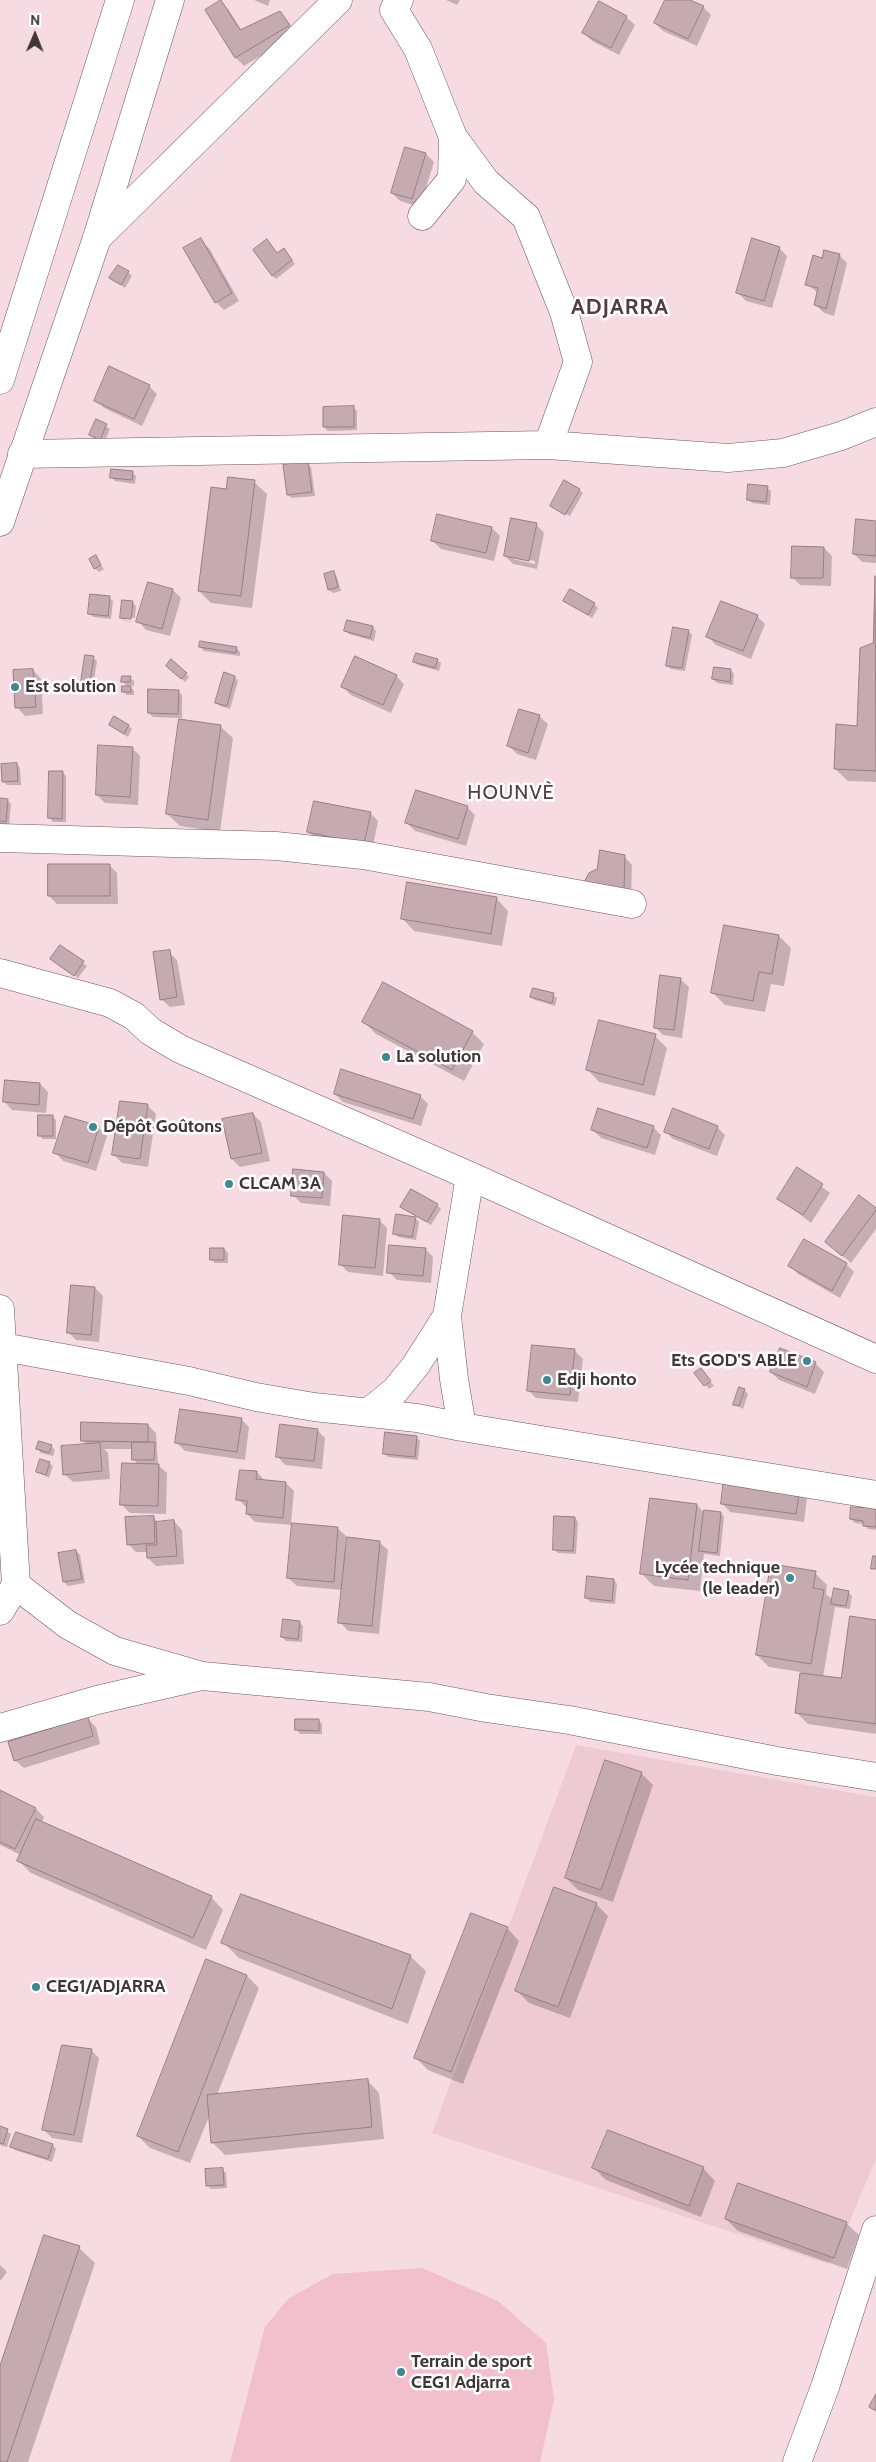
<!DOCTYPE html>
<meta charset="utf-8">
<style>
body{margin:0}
#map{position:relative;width:876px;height:2462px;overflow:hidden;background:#f7dbe2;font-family:Cabin,sans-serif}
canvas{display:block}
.north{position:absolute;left:10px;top:10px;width:50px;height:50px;-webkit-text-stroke:4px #fff;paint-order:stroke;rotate:1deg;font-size:14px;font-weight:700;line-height:20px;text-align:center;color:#403538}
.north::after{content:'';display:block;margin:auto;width:18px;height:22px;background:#403538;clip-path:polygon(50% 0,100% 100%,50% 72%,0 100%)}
</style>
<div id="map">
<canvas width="876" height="2462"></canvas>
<div class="north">N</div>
</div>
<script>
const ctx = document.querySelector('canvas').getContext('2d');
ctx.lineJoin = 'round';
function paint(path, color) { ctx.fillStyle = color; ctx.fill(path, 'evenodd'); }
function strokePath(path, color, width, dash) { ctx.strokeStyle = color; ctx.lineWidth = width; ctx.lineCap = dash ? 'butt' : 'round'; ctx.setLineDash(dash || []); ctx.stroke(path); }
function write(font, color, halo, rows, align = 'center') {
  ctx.font = font + ' Cabin,sans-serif'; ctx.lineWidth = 5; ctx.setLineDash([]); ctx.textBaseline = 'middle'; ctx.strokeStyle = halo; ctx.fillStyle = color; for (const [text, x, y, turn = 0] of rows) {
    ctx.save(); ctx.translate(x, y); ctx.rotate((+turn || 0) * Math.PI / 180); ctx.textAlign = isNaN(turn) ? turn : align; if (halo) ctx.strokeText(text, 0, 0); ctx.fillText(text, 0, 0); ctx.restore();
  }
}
const built = new Path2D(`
 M576 1745 876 1797V2159L834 2258 828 2264 432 2133Z`);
const green = new Path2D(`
 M422 2268 498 2301 546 2343 554 2400 540 2462H230L265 2327 288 2299 333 2274Z`);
const shadow = new Path2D(`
 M254 0H270L268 6Z
 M446 0H460L457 5Z
 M666 0H687L703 7 711 15 697 46 663 31 655 23Z
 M221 2 229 10 242 31 280 13 297 34 244 66 236 58 207 10Z
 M599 3 626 17 635 25 619 55 592 41 584 33Z
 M426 154 434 162 420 207 400 201 392 193Z
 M200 240 209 248 239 301 224 310 216 302Z
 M779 248 787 256 772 308 746 301 737 292Z
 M287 253 295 264 276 279 272 275 277 254Z
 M839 255 847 263 834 316 824 313 816 305 818 293 807 284Z
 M128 272 132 276 125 288 111 278Z
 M149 386 157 394 142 426 104 408 96 400Z
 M353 408 357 411V430L328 431 324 427Z
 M96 421 110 429 104 443 90 435Z
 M307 463 311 467 315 496 292 498 288 495Z
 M133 473 136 476 135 484 115 481 111 477Z
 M254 482 267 494 252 608 211 603 199 591 228 490Z
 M767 488 771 491 770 505 752 503 748 499Z
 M579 490 583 493 570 516 551 506Z
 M438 516 492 528 500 536 494 561 441 549 432 540Z
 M876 523V563L862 562 854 554Z
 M536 524 544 533 537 569 513 564 505 556ZM513 557 535 561V564L513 559Z
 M824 548 832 556 831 586 800 585 792 577Z
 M95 557 104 569 99 572 95 568Z
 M333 573 337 577 341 591 333 593 329 590Z
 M149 583 173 590 181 598 170 636 146 630 138 621Z
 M876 595V782L848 781 835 769 858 727 874 644Z
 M109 598 113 601 111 619 93 617 89 613Z
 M565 601 594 604 598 608 592 618Z
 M132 602 136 606 135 618 124 617V620L134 622 125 621 121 618Z
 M757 616 765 624 751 659 716 645 708 637Z
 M373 627 376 631 374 641 349 634 346 631Z
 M688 631 692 635 685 671 671 669 667 665Z
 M200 647 236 648 240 652V656L204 651Z
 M93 658 97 661 93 686 87 685 83 681Z
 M437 660 441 663 439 671 418 665 414 662Z
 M171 669 186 674 189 677 185 682Z
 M33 670 41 679 43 714 25 716 17 707Z
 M731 670 734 674 733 685 717 683 713 679Z
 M396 676 404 684 391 713 351 695 343 687Z
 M235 677 238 681 230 709 220 706 216 702Z
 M130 678 134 681V686L129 685 134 691V695H127L123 692 128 687 122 681Z
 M178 691 182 695V718L153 717 149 713Z
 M539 716 548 724 536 760 517 754 509 746Z
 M110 725 129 726 132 729 128 737Z
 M220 726 233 738 220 832 180 826 167 814Z
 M132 748 140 756 138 805 105 803 97 795Z
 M17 764 20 768 21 785H7L3 781Z
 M62 772 66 776V822H53L50 818Z
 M0 800H7L11 804 9 825 0 824Z
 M467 807 475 815 466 846 415 831 407 823Z
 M370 813 378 821 372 851 317 840 308 832Z
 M624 856 632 865 631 900 591 894Z
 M109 865 117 873 118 904H57L49 896Z
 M496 898 508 911 502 946 414 931 402 918Z
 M779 936 791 948 784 986 771 984 765 1012 725 1005 713 993Z
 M60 947 87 966 78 978 51 959Z
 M169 952 177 960 185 1005 170 1007 161 999Z
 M680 979 689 987 682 1038 663 1035 655 1027Z
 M553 995 557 998 555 1006 535 1000 531 997Z
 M363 1021 472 1032 484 1044 464 1081 376 1034Z
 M655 1036 667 1048 655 1096 599 1082 587 1069Z
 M40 1084 48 1092 46 1113 12 1110 4 1101Z
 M335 1094 420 1096 428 1104 421 1126 343 1102Z
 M148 1106 156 1114 148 1167 122 1163 114 1155Z
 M253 1114 261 1122 270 1161 240 1167 232 1159Z
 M53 1117 56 1120V1139H43L39 1135Z
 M66 1117 99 1128 107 1136 96 1171 63 1161 55 1152Z
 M653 1127 661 1135 655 1155 601 1138 593 1130Z
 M717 1127 725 1135 717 1156 673 1139 665 1131Z
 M798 1169 830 1193 811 1223 779 1198Z
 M324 1173 332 1181 330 1206 301 1203 293 1195Z
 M437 1205 441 1209 431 1225 402 1207Z
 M876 1209V1229L851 1263 826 1242Z
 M415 1218 419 1222 416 1240 398 1237 394 1233Z
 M379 1220 387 1228 383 1276 348 1272 340 1264Z
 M224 1249 228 1253V1263H215L211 1259Z
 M425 1249 433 1257 431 1283 397 1280 389 1272Z
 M846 1264 854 1272 840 1298 798 1274 790 1266Z
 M95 1288 103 1296 99 1342 76 1340 68 1332Z
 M780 1349 816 1364 824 1372 815 1394 779 1380 771 1372Z
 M574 1350 583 1359 578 1402 536 1398 528 1390Z
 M696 1373 704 1374 714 1386 709 1389Z
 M744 1390 748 1394 743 1409 734 1404Z
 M241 1419 249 1427 245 1460 185 1451 177 1443Z
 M148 1425 156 1433 158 1465 167 1473 166 1514 130 1513 122 1505 138 1464 133 1459V1449H104L108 1453 110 1479 73 1482 64 1474 87 1446 82 1440Z
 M317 1430 325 1438 322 1469 285 1465 277 1456Z
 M416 1437 420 1441 418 1460 388 1457 385 1453Z
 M51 1446 55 1450 53 1456 41 1453 38 1449Z
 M49 1463 53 1466 49 1478 38 1472Z
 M257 1472 265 1481 286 1483 294 1491 291 1524 337 1528 346 1536 345 1548 379 1542 388 1550 379 1634 348 1631 340 1622 343 1590 297 1586 288 1578 293 1525 255 1522 247 1514V1508L238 1499Z
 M799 1490 807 1498 804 1522 730 1512 722 1503Z
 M697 1505 704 1513H721L724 1517 720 1556 704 1554 700 1591 654 1586 641 1573Z
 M876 1509V1530L868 1529 864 1524 855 1523 851 1519Z
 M153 1517 159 1523 174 1521 182 1530 184 1564 156 1566 148 1558V1552H136L128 1544Z
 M575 1518 578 1522 576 1554 558 1553 554 1549Z
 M76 1551 80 1555 85 1583 68 1586 64 1582Z
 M815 1573 827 1585 826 1594 833 1600 848 1592 852 1596 850 1609 835 1607 823 1677 842 1680 876 1621V1734L808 1724 796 1712 801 1672 769 1667 757 1655Z
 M614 1580 617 1584 615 1604 590 1602 587 1598Z
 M300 1623 303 1626 302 1642 286 1641 282 1637Z
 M88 1719 96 1727 100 1744 24 1768 15 1760Z
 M318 1720 322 1724V1734H300L297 1730Z
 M641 1773 653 1785 613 1902 578 1890 566 1878Z
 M0 1792 36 1809 44 1817 41 1823 211 1897 223 1910 206 1950 31 1873 19 1861 21 1855 0 1845Z
 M596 1904 608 1916 570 2018 529 2003 517 1991Z
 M507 1928 519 1941 463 2084 428 2070 416 2058Z
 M223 1942 410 1956 426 1971 408 2024 239 1958Z
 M207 1960 247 1976 259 1988 217 2095 367 2080 379 2093 384 2139 225 2155 213 2143 210 2114 190 2163 150 2148 138 2136Z
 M91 2050 99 2058 82 2143 52 2138 44 2130Z
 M0 2128 11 2134 7 2147 0 2145Z
 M16 2133 53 2145 56 2149 52 2162 15 2150 12 2147Z
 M594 2168H703L715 2181 701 2217 606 2180Z
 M222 2170 226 2173 227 2188 211 2189 207 2185Z
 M726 2219 846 2223 859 2235 847 2269 738 2231Z
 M79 2248 95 2263 28 2462H0V2370Z
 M0 2265 7 2272 0 2281Z`);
const building = new Path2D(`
 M221 0 240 30 280 11 290 25 235 58 205 10Z
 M665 0H690L704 6 688 39 654 23Z
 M599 1 627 16 611 48 582 33Z
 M405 147 426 153 412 199 391 193Z
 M201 238 232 293 215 303 183 248Z
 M752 238 780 247 764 301 736 293Z
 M267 239 277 253 284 248 292 260 272 276 253 250Z
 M824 250 840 254 826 309 814 305 818 288 805 285 813 255 822 258Z
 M118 265 129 271 121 285 109 278Z
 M109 366 150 385 134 419 94 401Z
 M354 406V427H323V407Z
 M96 419 107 424 100 440 89 435Z
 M308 462 312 492 287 495 283 465Z
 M111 469 133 471 132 480 110 478Z
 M228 477 255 480 241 596 198 591 211 487 226 489Z
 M564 480 580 489 565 515 550 506Z
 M748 484 768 486 766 502 747 500Z
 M437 514 492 527 486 553 431 541Z
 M511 518 537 523 529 561 504 556Z
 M856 519 876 521V556L853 554Z
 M792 546 824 547 823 578H791Z
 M96 555 101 565 94 569 89 559Z
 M334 571 338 587 328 590 324 574Z
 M875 576 876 771 834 769 836 724 857 726 860 648 873 643Z
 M148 582 173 589 162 629 136 622Z
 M570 589 595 603 588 615 563 601Z
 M90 594 110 596 108 616 88 614Z
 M122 600 133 601 131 619 120 618Z
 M721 601 758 615 743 651 706 637Z
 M347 620 373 626 370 638 344 631Z
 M673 627 689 630 682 668 666 666Z
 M200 641 237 647 236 653 199 647Z
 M416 653 438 659 435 668 413 662Z
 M85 655 94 656 90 683 81 682Z
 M355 656 397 675 383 705 341 687Z
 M171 659 187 673 181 679 166 666Z
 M714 667 731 669 730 682 712 679Z
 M33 669 36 707 15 708 13 670Z
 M224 672 235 676 227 706 215 703Z
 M122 676H131L130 682H121Z
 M122 686H131V692H122Z
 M148 689 179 690 178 714 148 713Z
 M519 709 540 715 528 753 507 746Z
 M114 716 129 725 124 734 109 725Z
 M179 719 221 725 208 820 166 814Z
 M98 745 133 747 130 797 96 795Z
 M17 763 18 781 2 782 1 764Z
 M49 771H63L62 819 48 818Z
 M416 790 468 806 458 839 405 823Z
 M0 798 8 799 6 822 0 821Z
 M314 801 371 812 364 844 307 832Z
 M600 850 625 855 624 892 582 886 589 873 597 869Z
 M48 864H110V896H48Z
 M407 882 497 897 491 934 401 919Z
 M724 925 779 935 772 974 759 972 753 1001 711 993Z
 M60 945 84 961 74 976 50 959Z
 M170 950 177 997 160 1000 153 952Z
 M660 975 681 978 674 1030 654 1028Z
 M383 982 473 1031 452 1070 362 1022Z
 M533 988 554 993 552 1003 530 997Z
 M599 1020 656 1034 643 1085 586 1070Z
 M341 1069 421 1095 413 1119 334 1094Z
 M5 1080 40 1083 39 1105 3 1102Z
 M120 1101 148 1104 140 1159 112 1155Z
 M598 1108 654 1126 647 1148 591 1130Z
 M673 1108 718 1126 709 1149 664 1132Z
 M253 1113 262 1153 231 1159 222 1119Z
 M38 1115H53V1136H38Z
 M65 1116 99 1126 88 1163 53 1153Z
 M797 1167 823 1184 803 1215 777 1199Z
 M293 1169 324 1172 322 1198 291 1196Z
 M411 1189 438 1204 427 1222 400 1207Z
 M859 1195 876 1208V1210L842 1256 825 1242Z
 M396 1214 416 1217 412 1237 393 1234Z
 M343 1215 380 1219 375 1268 339 1265Z
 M804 1239 847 1263 832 1291 788 1266Z
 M389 1245 426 1248 423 1276 387 1273Z
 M210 1248H224V1260H210Z
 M71 1285 95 1287 91 1335 67 1333Z
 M532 1345 575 1349 570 1395 527 1391Z
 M780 1348 816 1362 807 1387 770 1372Z
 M701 1368 711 1381 704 1386 694 1373Z
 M739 1387 745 1389 739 1406 733 1405Z
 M180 1409 242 1418 237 1452 175 1443Z
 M81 1422 148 1424V1442L81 1441Z
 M280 1424 318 1429 314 1461 276 1457Z
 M385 1432 417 1436 415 1457 383 1454Z
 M39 1441 52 1445 49 1453 36 1449Z
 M132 1442H155L154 1460H132Z
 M100 1443 102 1471 63 1475 61 1446Z
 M40 1459 50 1462 46 1475 36 1472Z
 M122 1463 159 1464 158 1506 120 1505Z
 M240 1470 257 1471 256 1479 286 1482 283 1518 246 1514 247 1501 236 1500Z
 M724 1478 800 1488 796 1514 721 1504Z
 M650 1498 697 1504 688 1580 640 1574Z
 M851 1507 876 1508V1527L863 1526V1521L850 1519Z
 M704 1510 721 1512 717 1553 699 1551Z
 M154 1516 155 1543 127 1545 125 1517Z
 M554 1516 575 1517 573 1551 553 1550Z
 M174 1520 177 1556 147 1558 146 1545H157L156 1522Z
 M292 1523 338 1527 334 1582 287 1578Z
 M347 1537 380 1541 372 1626 338 1623Z
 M76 1550 82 1579 63 1582 58 1553Z
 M873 1556H876V1569H871Z
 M771 1564 816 1571 813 1588 824 1590 811 1664 756 1655Z
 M587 1576 614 1579 612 1601 585 1598Z
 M834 1588 849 1591 846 1606 831 1604Z
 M850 1616 876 1620V1724L795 1713 800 1673 841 1678Z
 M283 1619 300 1621 298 1639 281 1637Z
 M88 1717 93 1736 14 1761 8 1742Z
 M295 1719H319V1731L295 1730Z
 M605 1760 642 1772 601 1890 565 1878Z
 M0 1790 36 1808 15 1849 0 1842Z
 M36 1819 212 1896 193 1938 17 1861Z
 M554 1887 597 1903 558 2007 515 1991Z
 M241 1894 411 1955 392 2009 221 1943Z
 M471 1913 508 1927 451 2072 414 2058Z
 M206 1959 247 1975 178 2152 137 2136Z
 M62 2045 92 2049 74 2135 42 2130Z
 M368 2079 372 2127 211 2143 207 2095Z
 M0 2126 8 2129 3 2144 0 2143Z
 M608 2130 704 2167 689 2206 592 2168Z
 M16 2132 53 2144 48 2159 10 2147Z
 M223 2168 224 2185 206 2186 205 2169Z
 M738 2183 847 2222 834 2258 725 2219Z
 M44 2235 80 2246 7 2462H0V2366Z
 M876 2394V2411L869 2407Z`);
const street = new Path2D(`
 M399 0 394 10 418 49 453 137 486 182 526 217 564 312 578 362 548 445
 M422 216 452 179 453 137
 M97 238 338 0
 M22 454 548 445 728 458 783 453 841 436 876 422
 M0 838 276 846 363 855 632 904
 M0 973 110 1003 134 1016 150 1031 180 1049 470 1176 876 1359
 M0 1309 16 1585 0 1611
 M447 1316 454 1379 462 1427
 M3 1347 189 1381 256 1397 314 1407 417 1418 462 1427 876 1495
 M369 1412 395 1391 416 1365 447 1316 470 1176
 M16 1585 68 1625 115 1651 202 1676 429 1697 486 1708 569 1720 777 1761 876 1777
 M0 1728 97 1700 201 1676
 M797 2462 825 2387 876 2230`);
const primary = new Path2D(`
 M0 380 120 0
 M0 522 97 238 170 0`);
const markers = [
 [15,687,5,"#418693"],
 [386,1057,5,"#418693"],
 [93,1127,5,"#418693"],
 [229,1184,5,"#418693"],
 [807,1361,5,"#418693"],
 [547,1380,5,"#418693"],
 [790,1578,5,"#418693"],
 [36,1987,5,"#418693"],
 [401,2372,5,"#418693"]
];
const poiNames = [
 ["Est solution",25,687],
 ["La solution",396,1057],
 ["Dépôt Goûtons",103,1127],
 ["CLCAM 3A",239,1184],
 ["Ets GOD'S ABLE",797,1361,"right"],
 ["Edji honto",557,1380],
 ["Lycée technique",780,1568,"right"],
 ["(le leader)",780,1589,"right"],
 ["CEG1/ADJARRA",46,1987],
 ["Terrain de sport",411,2362],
 ["CEG1 Adjarra",411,2383]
];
const quarterNames = [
 ["HOUNVÈ",511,793]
];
const districtNames = [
 ["ADJARRA",620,308]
];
paint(built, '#eecbd3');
paint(green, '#f2bfcc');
paint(shadow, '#0003');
paint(building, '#c5aab0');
strokePath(building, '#977e84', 1);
strokePath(street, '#6d555b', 29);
strokePath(primary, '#6d555b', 29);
strokePath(street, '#fff', 28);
strokePath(primary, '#fff', 28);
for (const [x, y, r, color] of markers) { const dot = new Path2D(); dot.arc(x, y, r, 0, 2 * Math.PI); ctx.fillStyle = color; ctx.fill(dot); strokePath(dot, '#fff', 2); }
write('bold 18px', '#403538', '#fff', poiNames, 'left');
ctx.letterSpacing = '1px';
write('20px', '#533d43', '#fff', quarterNames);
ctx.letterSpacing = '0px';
ctx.letterSpacing = '1px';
write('bold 22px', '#533d43', '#fff', districtNames);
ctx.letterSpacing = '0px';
</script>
